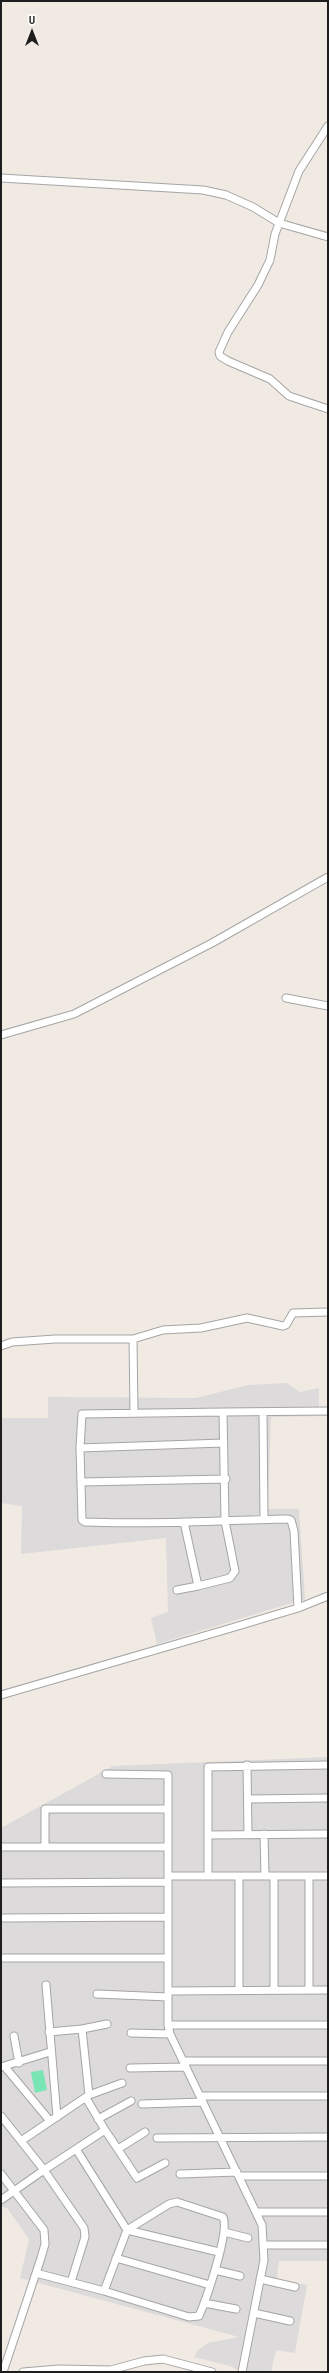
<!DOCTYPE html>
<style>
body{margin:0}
#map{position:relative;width:329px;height:2373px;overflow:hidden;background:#f0eae3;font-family:"Archivo Narrow",sans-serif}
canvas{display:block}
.frame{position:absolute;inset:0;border:2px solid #1e1e1e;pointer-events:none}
.north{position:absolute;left:12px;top:12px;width:40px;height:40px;-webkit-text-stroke:3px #fff;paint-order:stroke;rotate:0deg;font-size:11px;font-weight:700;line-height:16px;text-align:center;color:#1e1e1e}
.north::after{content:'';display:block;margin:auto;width:14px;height:18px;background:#1e1e1e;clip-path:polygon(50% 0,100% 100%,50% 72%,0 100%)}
</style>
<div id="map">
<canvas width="329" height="2373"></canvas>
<div class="frame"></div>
<div class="north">U</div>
</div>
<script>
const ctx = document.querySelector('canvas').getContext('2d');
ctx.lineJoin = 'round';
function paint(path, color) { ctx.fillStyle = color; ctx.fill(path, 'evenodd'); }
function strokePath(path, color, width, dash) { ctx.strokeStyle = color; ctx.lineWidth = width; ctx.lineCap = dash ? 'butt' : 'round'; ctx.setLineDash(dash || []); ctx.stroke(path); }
const residential = new Path2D(`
 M287 1383 300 1392 319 1388V1407H328V1416L271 1417 268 1509H299L305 1599 157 1644 151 1618 168 1612 166 1538 21 1554 22 1506 1 1503V1418H48V1397L196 1398 248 1385Z
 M328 1757V2261H279L277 2279 307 2285 295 2353 276 2350 271 2372H241L230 2366 194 2357 198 2350 208 2343 239 2337 20 2278 29 2239 7 2208 1 2207V1828L113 1766Z`);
const pitch = new Path2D(`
 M43 2070 47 2090 35 2093 31 2072Z`);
const minor = new Path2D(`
 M328 126 299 171 275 234 270 260 258 285 228 332 219 352 220 356 228 361 270 379 289 396 328 409
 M1 178 203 190 226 195 253 207 279 223 328 237
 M286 998 328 1006
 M1 1035 74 1014 212 943 328 877
 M133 1339 134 1412
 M1 1346 12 1342 55 1339H133L163 1330 201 1328 247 1318 283 1326 286 1325 293 1313 328 1312
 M223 1412 328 1411
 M263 1412 264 1519
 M80 1448 223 1443
 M81 1482 226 1479
 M198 1586 230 1578 235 1571 225 1521 223 1412 82 1414 80 1448 82 1520 85 1522C153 1525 220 1520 288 1519L291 1520 294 1531 298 1608
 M177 1590 198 1586 184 1522
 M1 1695 228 1629 298 1608 328 1596
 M247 1765 248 1834
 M106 1774 168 1775V2025L170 2034 262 2225 264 2260 242 2372
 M248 1799 328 1798
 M264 1834 265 1876
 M209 1835 328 1834
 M1 1847H168
 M45 1847V1809H167
 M168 1876H328
 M208 1876V1767L328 1765
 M239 1876V1990
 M274 1876V1990
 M309 1876V1990
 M1 1883 168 1882
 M1 1918 168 1917
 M1 1958H168
 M46 1985 57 2117
 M168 1991 328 1990
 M97 1994 168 1997
 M168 2025H328
 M82 2029 107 2024
 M131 2033 170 2034
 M14 2036 19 2063
 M183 2061H328
 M1 2067 50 2052
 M5 2067 50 2121
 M130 2068 186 2067
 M89 2095 122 2083
 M200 2096H328
 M142 2104 203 2102
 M1 2116 21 2141
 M98 2119 131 2101
 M105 2130 137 2178 165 2163
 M157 2138 328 2137
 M76 2149 127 2230 219 2252
 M118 2149 145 2132
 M1 2174 44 2230 45 2244 41 2258 3 2372
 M180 2174 237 2172
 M239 2176H328
 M1 2200 44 2170 21 2141 89 2095 82 2029 49 2032
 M256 2212H328
 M224 2232 248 2238
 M263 2245H328
 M116 2258 210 2285
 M215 2270 240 2276
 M36 2273 104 2291 127 2230 169 2204 177 2202 223 2217C230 2231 206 2300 199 2316L189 2317 104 2291
 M260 2279 295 2287
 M71 2282 85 2237 84 2228 44 2170 105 2130 86 2098
 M204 2303 236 2309
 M254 2313 290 2321
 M23 2372 59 2369 111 2370 144 2361 163 2359 212 2372`);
paint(residential, '#dcdadb');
paint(pitch, '#7ae5b4');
strokePath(minor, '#a5a5a5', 9);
strokePath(minor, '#fff', 7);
</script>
